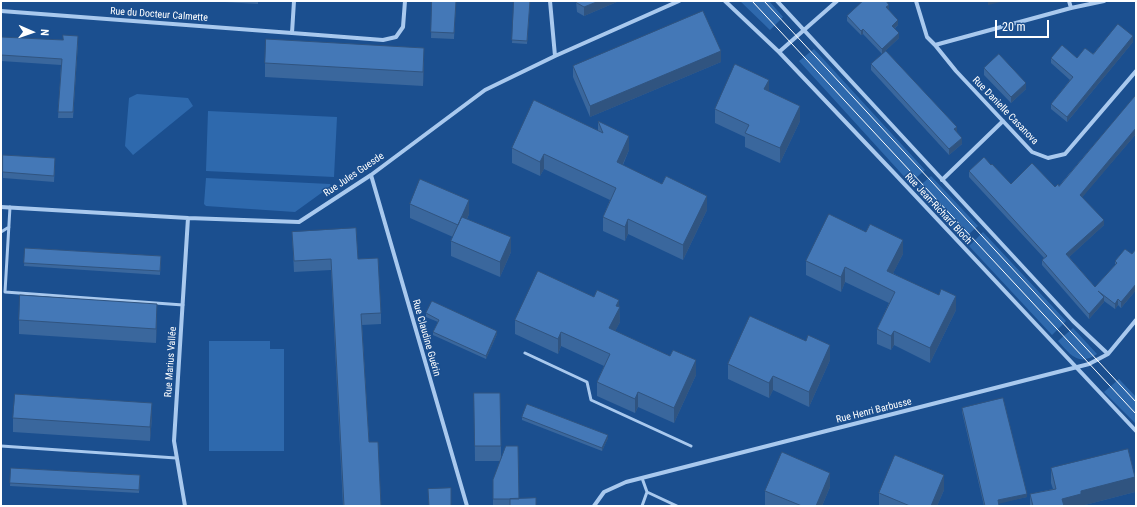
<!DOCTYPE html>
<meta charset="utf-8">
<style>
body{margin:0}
#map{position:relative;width:1137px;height:507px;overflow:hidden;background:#1b4f8f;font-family:"Roboto Condensed",sans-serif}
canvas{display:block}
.frame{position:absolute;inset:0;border:2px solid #fff;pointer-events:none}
.north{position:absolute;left:12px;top:12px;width:40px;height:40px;-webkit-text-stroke:3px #1b4f8f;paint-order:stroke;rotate:92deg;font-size:11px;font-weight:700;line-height:16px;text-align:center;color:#fff}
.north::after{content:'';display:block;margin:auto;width:14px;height:18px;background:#fff;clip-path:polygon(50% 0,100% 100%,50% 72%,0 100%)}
.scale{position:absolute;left:995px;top:20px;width:54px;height:18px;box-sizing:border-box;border:2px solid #fff;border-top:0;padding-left:5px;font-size:12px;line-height:14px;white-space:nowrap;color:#fff;-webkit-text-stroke:3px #1b4f8f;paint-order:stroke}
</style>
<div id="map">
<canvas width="1137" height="507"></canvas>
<div class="frame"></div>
<div class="north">N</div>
<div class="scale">20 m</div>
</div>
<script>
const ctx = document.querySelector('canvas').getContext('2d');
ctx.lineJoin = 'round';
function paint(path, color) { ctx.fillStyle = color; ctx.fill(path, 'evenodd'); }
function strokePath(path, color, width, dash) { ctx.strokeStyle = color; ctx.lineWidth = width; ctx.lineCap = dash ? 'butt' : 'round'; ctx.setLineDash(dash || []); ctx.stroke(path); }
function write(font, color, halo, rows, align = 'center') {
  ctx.font = font + ' "Roboto Condensed",sans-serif'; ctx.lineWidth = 3; ctx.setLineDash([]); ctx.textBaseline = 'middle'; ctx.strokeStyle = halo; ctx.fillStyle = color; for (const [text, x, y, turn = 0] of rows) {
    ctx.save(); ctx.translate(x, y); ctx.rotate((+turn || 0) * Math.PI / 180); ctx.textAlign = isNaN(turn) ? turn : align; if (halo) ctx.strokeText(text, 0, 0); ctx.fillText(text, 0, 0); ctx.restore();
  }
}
const green = new Path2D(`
 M740 1H769L783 17 770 30Z
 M814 49 925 170 910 183 799 61Z
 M137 94 188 98 193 106 133 155 125 146 129 98Z
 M208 111 337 117 334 177 206 171Z
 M931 176 978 226 962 240 916 189Z
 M206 178 330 184 331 186 295 212 206 206 204 204Z
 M983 232 1066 321 1052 335 969 246Z
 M1073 328 1097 354C1078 367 1070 354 1058 341Z
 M209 341H270V349H284V451H209Z
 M1119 379 1136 397V424L1104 392Z`);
const lane = new Path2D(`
 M10 207 5 292 183 305
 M1 232 9 227
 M525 353 587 382 591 400 691 446
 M1 446 176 458
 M642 478 647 492 677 506
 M642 506 647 492`);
const street = new Path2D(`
 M294 1 292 33 383 40 396 37 403 27 405 1
 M550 1 555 56
 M725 1 779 52 894 173 1136 431
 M777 1 1073 321 1108 354
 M916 1 927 37 935 45
 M1069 1 1071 8
 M1104 1 1071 8 935 45 956 71 1032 152 1048 158 1065 154 1136 71
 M1 11 292 33
 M779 52 837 1
 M371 175 467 506
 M942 180 1003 121
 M1 207 188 218 299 222 371 175 485 90 555 56 679 1
 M185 506 174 441 188 218
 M594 506 604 492 626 482 1089 364 1108 354 1136 320`);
const tram = new Path2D(`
 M752 1 1136 414
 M764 1 1136 402`);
const wall = new Path2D(`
 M208 1H258V4Z
 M432 1H456L454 39 431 38Z
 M514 1H530L527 44 512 43Z
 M576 1H619L584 16 577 12Z
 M889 10 898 25 895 28 899 38 882 54 863 34 861 35 847 21V16Z
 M1 37 78 42 73 118H58L61 65 1 61Z
 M1133 42 1067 122 1051 109V104L1070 80 1051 63V58H1077Z
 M424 62 423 86 265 77V63Z
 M721 62 590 117 573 77V66Z
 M871 64 957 133 962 144 949 155 871 70Z
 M984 68 1026 89 1011 103 984 75Z
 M769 92 800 121 780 163 745 147V137L715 123V109Z
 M1136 95V134L1082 197 1104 225 1069 257 1095 287 1115 265V261L1132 254 1136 249V290L1121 308 1118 305 1115 309 1104 301V302L1089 319 1042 265V260L1044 258 969 177V171L1011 184 1055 187 1059 186Z
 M598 121 629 150 623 165 707 210 683 260 628 234 625 241 603 231V217L610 200 544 169 540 176 512 163V148L598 130Z
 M3 155 55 164 54 182 3 178Z
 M410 204 469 214 467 219 511 252 500 277 451 256V241L453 237 410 218Z
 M292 232 358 259 381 313V324L362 325 369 442 381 506H343L331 270 294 272Z
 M25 248 161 256 160 275 24 266Z
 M903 254 893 273 956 310 930 363 894 345 891 350 877 344V329L889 303 845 282 841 292 806 275V261Z
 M594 297 619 307 620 322 615 331 696 375 674 423 638 407 635 413 597 396V382L604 366 561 346 558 354 515 334V320Z
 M426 313 497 334 486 359 433 335V332L438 322 426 317Z
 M157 318 156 343 19 334V320Z
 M830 360 809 407 773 390 769 398 728 379V364Z
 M474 393 501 446V458L519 499 536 506H493V480L500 461H475Z
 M962 408 1027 497 998 503 999 506H984L962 412Z
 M152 417 150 441 13 432V418Z
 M522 417 608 438 602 451 522 420Z
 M11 468 140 475 139 493 10 486Z
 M1051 468 1135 492 1081 506H1030V494L1053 489 1051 483Z
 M830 487 822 506H768L765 505V491Z
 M944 490 937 506H879V493Z`);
const shadedWall = new Path2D(`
 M599 1H619L584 16V7Z
 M988 1H1005L988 5Z
 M889 5V10L886 12V7Z
 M898 20V25L892 30V26Z
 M863 29V34L861 35V31Z
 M899 33V38L882 54V49Z
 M1133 36V42L1067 122V117Z
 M424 48V62L423 86V72Z
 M721 51V62L590 117V106Z
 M769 80V94L764 89Z
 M1026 83V89L1011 103V97Z
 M800 106V121L780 163V148Z
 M957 127V133L954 129Z
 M1136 128V134L1080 200V195Z
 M629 136V150L617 177V162Z
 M962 138V144L949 155V149Z
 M544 154V169L540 176V162Z
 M707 196V210L683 260V245Z
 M469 200V214L458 239V225Z
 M628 219V234L625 241V227Z
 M1104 220V225L1066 260V254Z
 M511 237V252L500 277V262Z
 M903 240V254L887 285V271Z
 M845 267V282L841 292V277Z
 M1136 284V290L1121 308V302Z
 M956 296V310L930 363V348Z
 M1104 297V302L1089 319V314Z
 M1118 299V305L1115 309V304Z
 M619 300 620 322 609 343V328L616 306Z
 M157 304V318L156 343V329Z
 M497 331V334L486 359V356Z
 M894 331V345L891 350V336Z
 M561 332V346L558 354V339Z
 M830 345V360L809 407V392Z
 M696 360V375L674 423V408Z
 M773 376V390L769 398V383Z
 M638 392V407L635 413V399Z
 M152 403V417L150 441V427Z
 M608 435V438L602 451V448Z
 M830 473V487L822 506H816Z
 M944 475V490L937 506H931Z
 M1135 477V492L1081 506H1062V499L1081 491Z
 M1027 494V497L998 504V500Z`);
const building = new Path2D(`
 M432 1H456L454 33 431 32Z
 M514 1H530L527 41 512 40Z
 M576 1H599L584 7 577 3Z
 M863 1H886L889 5 886 7 898 20 892 26 899 33 882 49 863 29 861 31 847 16Z
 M703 11 721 51 590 106 573 66Z
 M1118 24 1133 36 1067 117 1051 104 1073 77 1051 58 1062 45 1077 58 1085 48 1093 54Z
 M63 35 78 36 73 112H58L62 59 1 55V37L63 40Z
 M266 39 424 48 423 72 265 63Z
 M886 51 957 127 954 129 962 138 949 149 871 64Z
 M999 54 1026 83 1011 97 984 68Z
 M735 64 769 80 764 89 800 106 780 148 745 133 749 125 715 109Z
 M1136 95V128L1080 195 1104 220 1066 254 1095 287 1117 263 1115 261 1125 249 1132 254 1136 249V284L1121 302 1118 299 1115 304 1098 291 1104 297 1089 314 1042 260 1047 256 969 171 984 157 991 165 992 164 1011 184 1032 163 1055 187 1058 184 1059 186Z
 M534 100 603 133 598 121 629 136 617 162 662 184 666 176 707 196 683 245 628 219 625 227 603 217 616 188 544 154 540 162 512 148Z
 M3 155 55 158 54 176 3 172Z
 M420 179 469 200 458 225 410 204Z
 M829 214 866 232 870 224 903 240 887 271 939 295 941 289 956 296 930 348 894 331 891 336 877 329 895 292 845 267 841 277 806 261Z
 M462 217 511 237 500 262 451 241Z
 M356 228 358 259 378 258 381 313 361 314 369 442H378L381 506H344L331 259 294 261 292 232Z
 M25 248 161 256 160 271 24 263Z
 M538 271 594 297 597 290 619 300 616 306 620 307 609 328 670 356 673 350 696 360 674 408 638 392 635 399 597 382 610 354 561 332 558 339 515 320Z
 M20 295 157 304 156 329 19 320Z
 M432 301 497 331 486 356 433 332 439 320 426 313Z
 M750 316 806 341 808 335 830 345 809 392 773 376 769 383 728 364Z
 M474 393H500L501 446H475Z
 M15 394 152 403 150 427 13 418Z
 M1003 398 1027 494 998 500 999 506H985L962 408Z
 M527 404 608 435 602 448 522 417Z
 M506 446H518L519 499H493V480Z
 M1128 449 1135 477 1081 491V494L1062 499 1064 506H1033L1030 494 1056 489 1051 468Z
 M782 452 830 473 816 506H802L765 491Z
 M895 455 944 475 931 506H910L879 493Z
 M11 468 140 475 139 490 10 483Z
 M451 488V506H429L428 489Z
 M536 498V506H510V499Z`);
const streetNames = [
 ["Rue du Docteur Calmette",159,15,4],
 ["Rue Danielle Casanova",1005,111,46],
 ["Rue Jules Guesde",354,175,-34],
 ["Rue Jean-Richard Bloch",938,209,47],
 ["Rue Claudine Guérin",426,338,74],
 ["Rue Marius Vallée",171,362,-86],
 ["Rue Henri Barbusse",874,411,-14]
];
paint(green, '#2e69ad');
strokePath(lane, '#a9c9ee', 3);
strokePath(street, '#a9c9ee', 4);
strokePath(tram, '#fff', 1);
paint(wall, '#3a679d');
paint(shadedWall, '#305480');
paint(building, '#4478b7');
strokePath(building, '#305480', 1);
write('10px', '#fff', '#1b4f8f', streetNames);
</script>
